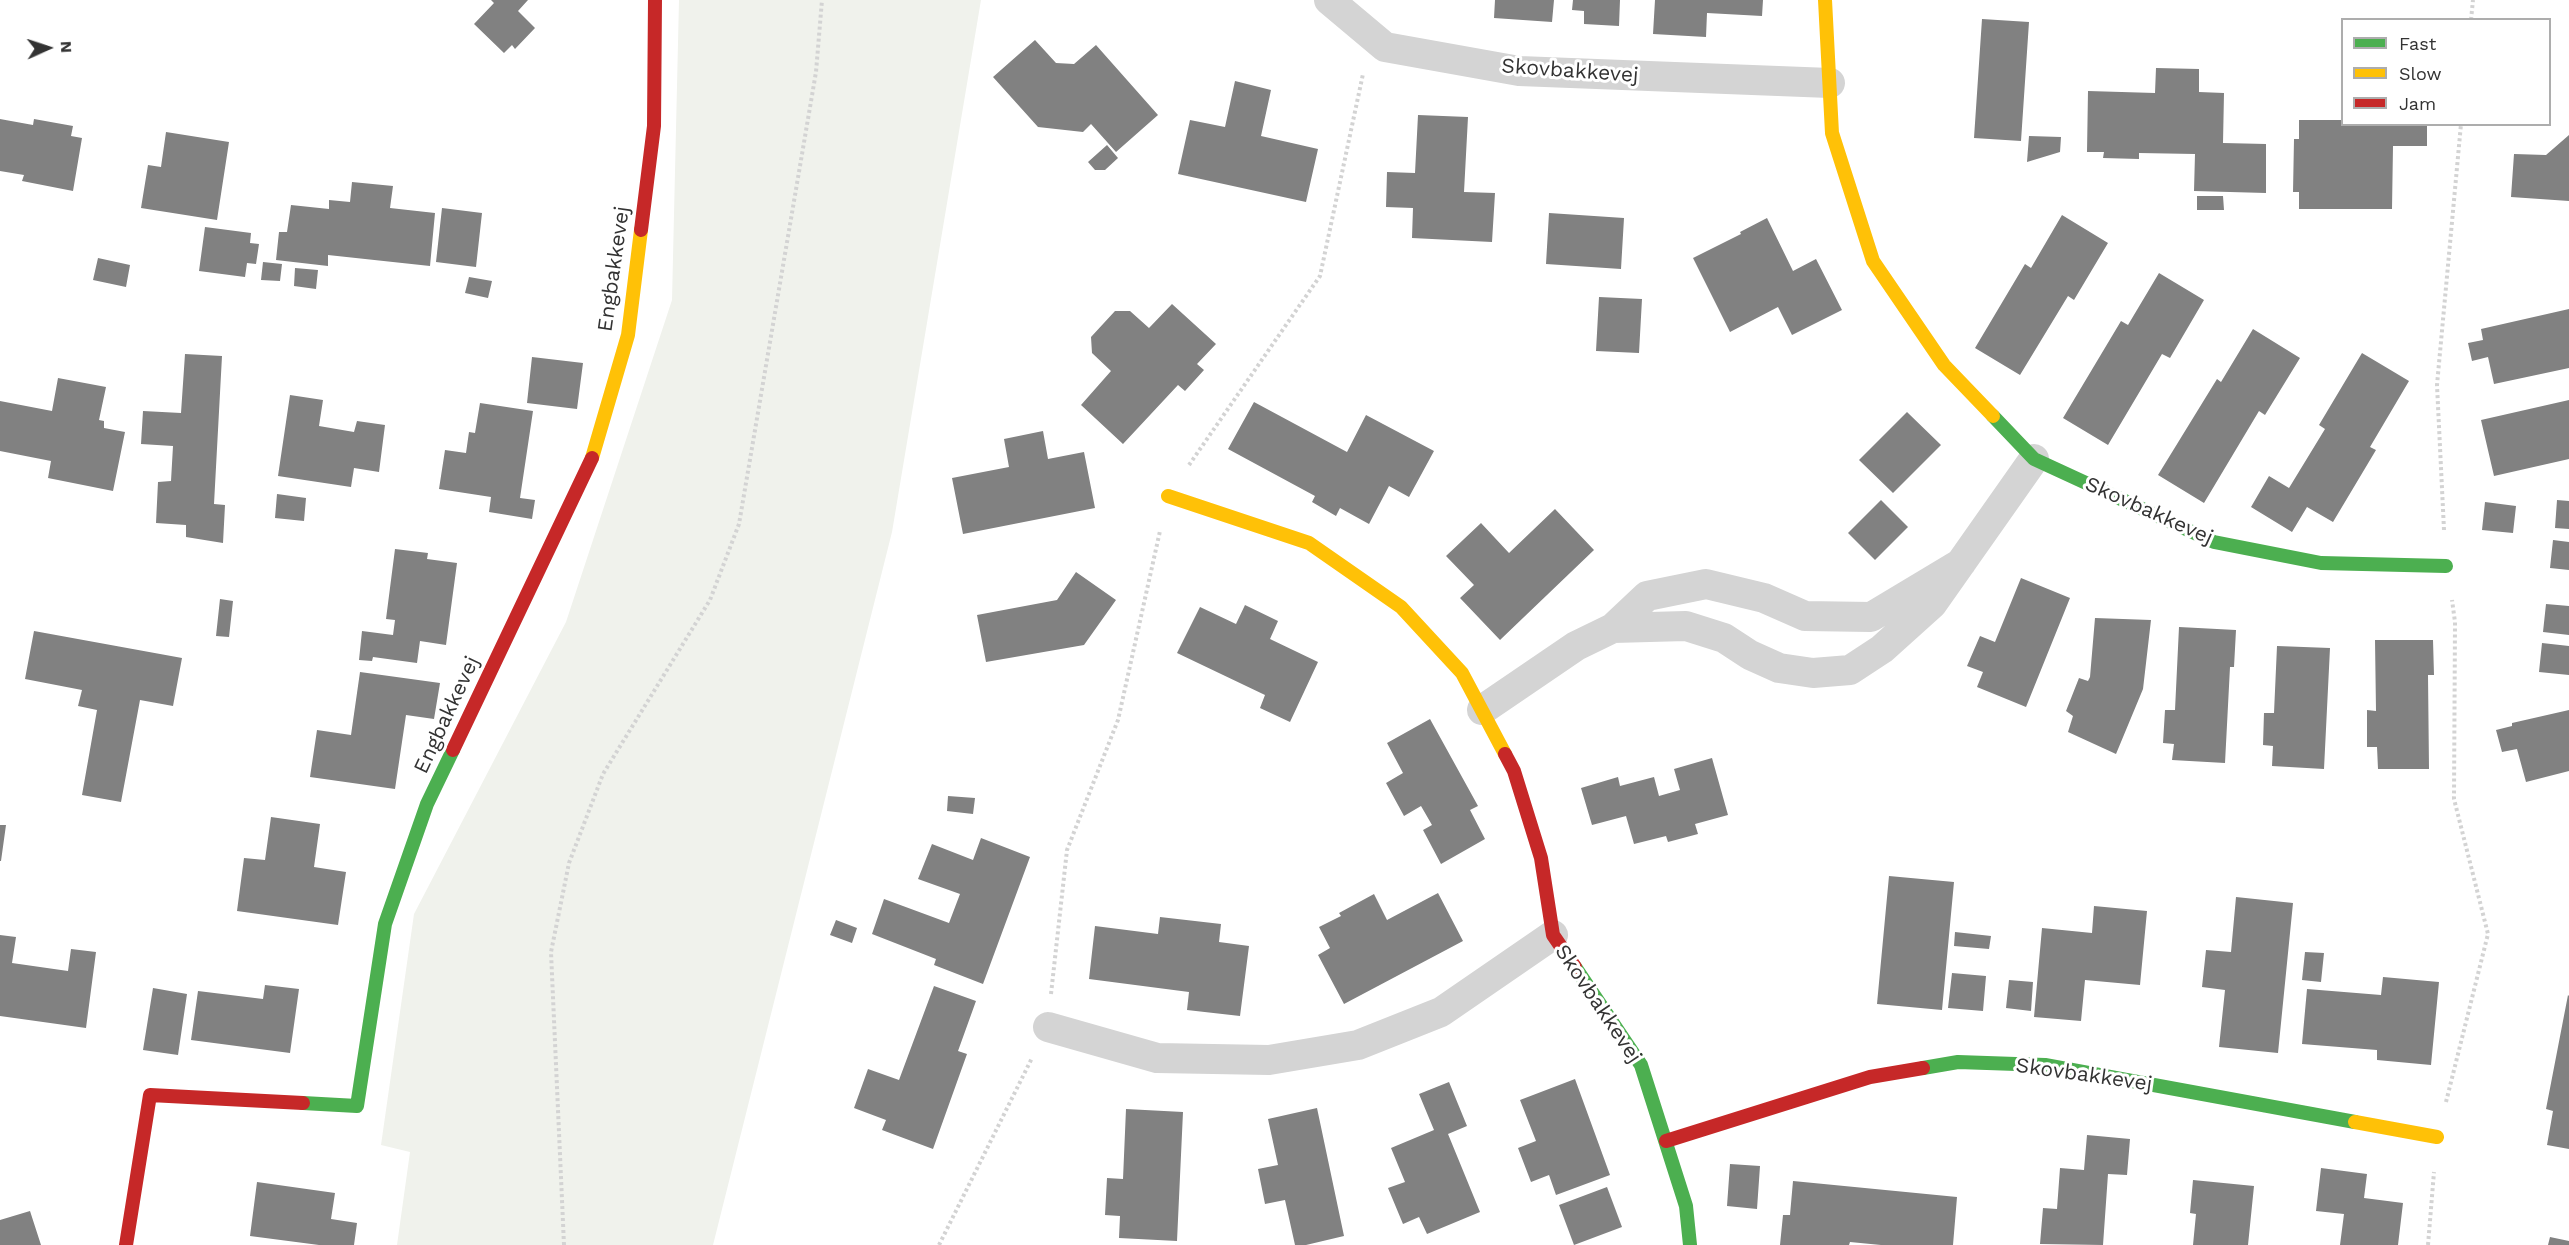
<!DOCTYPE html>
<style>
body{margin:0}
#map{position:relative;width:2569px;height:1245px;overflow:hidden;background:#fff;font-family:"Work Sans",sans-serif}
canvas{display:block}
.legend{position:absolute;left:2341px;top:18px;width:210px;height:108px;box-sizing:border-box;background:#fff;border:2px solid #adadad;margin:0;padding:8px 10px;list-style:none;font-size:18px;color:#333}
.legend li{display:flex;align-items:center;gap:12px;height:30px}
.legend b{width:30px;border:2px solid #adadad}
.north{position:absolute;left:18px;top:18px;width:60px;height:60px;-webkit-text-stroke:4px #fff;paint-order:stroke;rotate:87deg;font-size:16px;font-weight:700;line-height:24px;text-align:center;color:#333}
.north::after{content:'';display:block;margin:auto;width:21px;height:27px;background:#333;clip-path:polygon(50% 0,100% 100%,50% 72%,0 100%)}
</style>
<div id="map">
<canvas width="2569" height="1245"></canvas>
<ul class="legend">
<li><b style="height:8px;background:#4caf50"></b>Fast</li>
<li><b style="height:8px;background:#ffc107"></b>Slow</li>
<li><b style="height:8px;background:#c62828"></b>Jam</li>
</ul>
<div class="north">N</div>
</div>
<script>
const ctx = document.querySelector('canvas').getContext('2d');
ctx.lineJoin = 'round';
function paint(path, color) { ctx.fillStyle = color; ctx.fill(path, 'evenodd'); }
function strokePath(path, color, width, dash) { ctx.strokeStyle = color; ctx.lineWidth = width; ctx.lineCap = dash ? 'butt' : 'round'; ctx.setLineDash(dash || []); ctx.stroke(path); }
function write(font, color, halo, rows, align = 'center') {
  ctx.font = font + ' "Work Sans",sans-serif'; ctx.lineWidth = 6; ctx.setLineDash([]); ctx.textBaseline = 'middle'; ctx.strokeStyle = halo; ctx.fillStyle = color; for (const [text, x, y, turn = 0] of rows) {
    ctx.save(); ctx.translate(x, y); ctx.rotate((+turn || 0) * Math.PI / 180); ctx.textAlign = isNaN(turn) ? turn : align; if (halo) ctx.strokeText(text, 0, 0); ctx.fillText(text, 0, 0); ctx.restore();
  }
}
const green = new Path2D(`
 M679 0H981L892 532 713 1245H397L410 1152 381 1145 414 914 566 622 672 300Z`);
const building = new Path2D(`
 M491 0H528L518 11 535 28 515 49 512 45 504 53 474 24 494 3Z
 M1495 0H1554L1552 22 1494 18Z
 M1573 0H1620L1619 26 1584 24V11L1572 10Z
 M1655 0H1763L1762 16 1707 13 1706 37 1653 34Z
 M1982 19 2029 22 2021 141 1974 138Z
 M1035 40 1056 63 1074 64 1096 45 1158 115 1116 152 1091 124 1083 132 1038 127 993 77Z
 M2156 68 2199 69V92L2224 93 2223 143 2266 144V193L2194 191 2195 154 2139 153V159L2103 158 2104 152H2087L2088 91 2155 93Z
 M1235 81 1271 90 1261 136 1318 149 1306 202 1178 174 1190 120 1225 127Z
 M1418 115 1468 117 1464 192 1495 193 1492 242 1412 238 1413 208 1386 207 1387 172 1415 173Z
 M0 119 33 125 34 119 73 126 71 136 82 138 73 191 22 181 24 175 0 171Z
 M2299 120H2342V124H2427V146H2393L2392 209H2299V192H2293L2294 139H2299Z
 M166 132 229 142 217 220 141 208 148 165 161 167Z
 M2569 135V201L2511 197 2514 154 2546 155Z
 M2029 136 2061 137 2060 152 2027 162Z
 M1107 145 1118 158 1105 170H1095L1088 162Z
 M352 182 393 186 390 208 435 213 430 266 328 255V266L276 260 279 232H287L291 205 329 209V200L350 202Z
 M2197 196H2223L2224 210H2197Z
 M442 208 482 213 476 267 436 262Z
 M1549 213 1624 218 1621 269 1546 264Z
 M2062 215 2108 243 2074 300 2068 296 2020 375 1975 348 2025 264 2031 268Z
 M1767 218 1793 271 1816 259 1842 310 1792 335 1778 307 1730 332 1693 258 1741 234 1740 232Z
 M205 227 251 233 250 243 259 244 256 264 247 263 245 277 199 271Z
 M98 258 130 265 126 287 93 280Z
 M263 262 282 264 280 281 261 280Z
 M295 268 318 270 316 289 294 286Z
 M2159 273 2204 300 2170 358 2162 354 2108 445 2063 418 2121 321 2128 325Z
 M469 277 492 281 488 298 465 293Z
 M1599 297 1642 299 1639 353 1596 351Z
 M1172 304 1216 344 1197 364 1204 370 1185 391 1178 385 1123 444 1081 405 1111 371 1092 353 1091 337 1115 311H1130L1149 328Z
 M2569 309V368L2494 384 2488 357 2472 361 2468 343 2483 340 2481 329Z
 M2253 329 2300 358 2265 415 2259 411 2204 503 2158 475 2217 379 2221 382Z
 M2362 353 2409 381 2370 447 2376 450 2333 522 2307 507 2292 532 2251 507 2269 476 2289 488 2325 429 2319 425Z
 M185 354 222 356 214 504 225 505 223 543 186 537V525L156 523 158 482 171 481 173 446 141 444 143 411 181 413Z
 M532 357 583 363 577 409 527 403Z
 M58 378 106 387 99 420 104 421V428L125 432 113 491 48 478 51 461 0 451V401L52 411Z
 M290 395 323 400 319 426 354 432 357 421 385 425 379 472 354 468 351 487 278 476Z
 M2569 400V459L2494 476 2481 420Z
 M1254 402 1347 452 1366 415 1434 451 1409 497 1389 486 1369 524 1340 508 1336 516 1312 502 1315 496 1228 449Z
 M480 403 533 411 520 498 535 500 532 519 489 512 491 497 439 489 445 450 466 453 469 432 475 433Z
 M1907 412 1941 445 1893 493 1859 460Z
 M1043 431 1048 459 1084 452 1095 508 963 534 952 478 1009 467 1004 439Z
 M277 494 306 498 304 521 275 518Z
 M1881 500 1908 527 1875 560 1848 533Z
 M2557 500 2569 501V529L2555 528Z
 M2485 502 2516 506 2513 533 2482 530Z
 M1555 509 1594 550 1500 640 1460 598 1474 585 1446 556 1481 523 1509 553Z
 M2553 540 2569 542V570L2550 568Z
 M395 549 428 553 427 559 457 563 446 645 420 641 417 663 373 657 372 661 359 660 362 631 393 635 395 620 386 619Z
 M1076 572 1116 600 1084 645 986 662 977 615 1057 600Z
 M2021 578 2070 598 2026 707 1977 687 1983 672 1967 666 1980 636 1995 642Z
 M220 599 233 601 229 637 216 636Z
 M2546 604 2569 606V635L2543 632Z
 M1245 605 1278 621 1270 639 1318 662 1290 722 1260 708 1265 695 1177 653 1200 607 1236 624Z
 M2095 618 2151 620 2143 689 2116 754 2068 732 2073 716 2066 711 2079 678 2088 681 2090 677Z
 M2179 627 2236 630 2234 667H2230L2225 763 2172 760 2174 744 2163 743 2165 710H2175Z
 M34 631 182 658 173 706 140 700 121 802 82 795 97 710 78 706 82 690 25 679Z
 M2375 640H2433L2434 675H2428L2429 769H2378L2377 747H2367V710L2376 711Z
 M2542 643 2569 646V675L2539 672Z
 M2277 646 2330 648 2324 769 2272 766 2273 746 2263 745 2264 713H2274Z
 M360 672 440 683 434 719 406 715 395 789 310 777 317 730 351 735Z
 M2569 710V771L2526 782 2517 749 2502 752 2496 730 2512 726V723Z
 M1430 719 1478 806 1470 810 1485 839 1441 864 1423 830 1432 825 1421 806 1404 816 1386 783 1403 773 1387 743Z
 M1712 758 1728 815 1695 824 1698 834 1668 842 1666 836 1634 844 1626 816 1592 825 1581 788 1618 777 1620 786 1654 777 1659 796 1680 790 1674 769Z
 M948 796 975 798 973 814 947 811Z
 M271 817 320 824 314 867 346 872 338 925 237 911 244 858 265 860Z
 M0 825H6L1 861H0Z
 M981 838 1030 857 983 984 934 965 936 959 872 934 884 899 949 923 960 894 918 879 932 844 973 860Z
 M1889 876 1954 882 1942 1010 1877 1004Z
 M1438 893 1463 941 1344 1004 1318 955 1330 948 1319 927 1341 916 1339 913 1374 894 1387 920Z
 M2236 897 2293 903 2278 1053 2219 1047 2225 990 2202 987 2206 950 2231 952Z
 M2094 906 2147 911 2140 985 2085 980 2081 1021 2034 1017 2042 928 2092 933Z
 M1160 917 1221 924 1219 942 1249 946 1240 1016 1187 1010 1189 992 1089 979 1095 926 1158 934Z
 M836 920 857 928 852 943 830 935Z
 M1955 932 1991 936 1989 949 1954 946Z
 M0 935 16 937 12 963 68 971 71 949 96 952 86 1028 0 1016Z
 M2305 952 2324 953 2321 982 2302 980Z
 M1952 973 1986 976 1983 1011 1948 1008Z
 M2383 977 2439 982 2431 1065 2377 1060V1050L2302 1044 2307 989 2381 995Z
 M2009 980 2033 982 2031 1011 2006 1008Z
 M265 985 299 989 290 1053 191 1040 198 991 263 999Z
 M934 986 976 1001 958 1051 967 1054 933 1149 882 1130 886 1120 854 1108 868 1069 899 1080Z
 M153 988 187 994 178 1055 143 1050Z
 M2568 995 2569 996V1149L2547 1145 2553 1111 2546 1109Z
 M1575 1079 1610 1175 1556 1195 1549 1175 1531 1182 1518 1148 1536 1141 1520 1100Z
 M1449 1082 1467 1126 1448 1134 1480 1212 1427 1234 1419 1217 1403 1224 1388 1188 1405 1182 1391 1148 1434 1130 1419 1094Z
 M1317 1108 1344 1236 1306 1245H1295L1285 1200 1265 1204 1258 1169 1278 1165 1268 1119Z
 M1126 1109 1183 1112 1177 1241 1119 1238 1120 1216 1105 1215 1107 1178 1123 1179Z
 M2087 1135 2130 1139 2127 1175 2108 1174 2103 1245 2040 1244 2043 1208 2057 1209 2060 1168 2084 1170Z
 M1730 1164 1760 1166 1757 1209 1727 1206Z
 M2321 1168 2367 1174 2364 1198 2403 1203 2398 1245H2340L2344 1214 2316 1211Z
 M2193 1180 2254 1186 2248 1245H2193L2196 1214 2190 1213Z
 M1793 1181 1957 1197 1953 1245H1881L1850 1242 1849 1245H1780L1783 1215H1790Z
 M257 1182 335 1193 331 1219 357 1223 354 1245H319L250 1236Z
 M1607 1187 1622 1227 1574 1245 1559 1205Z
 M30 1211 41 1245H0V1220Z
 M2550 1237 2569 1241V1245H2548Z`);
const path = new Path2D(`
 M2471 20 2473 0
 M1189 465 1320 276 1363 74
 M2444 530 2437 385 2461 124
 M1051 994 1067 850 1118 720 1160 531
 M2446 1102 2488 934 2454 799 2455 622 2452 600
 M564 1245 551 952 569 863 603 774 710 600 739 524 816 72 822 0
 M939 1245 1032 1058
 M2428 1245 2434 1172`);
const street = new Path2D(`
 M1329 0 1385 47 1519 71 1830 83
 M1613 628 1686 626 1724 638 1750 655 1779 668 1813 673 1850 670 1882 649 1932 604 2034 459
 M1482 710 1576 646 1613 628 1647 596 1706 584 1764 598 1805 616 1871 617 1961 563
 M1048 1027 1157 1058 1269 1060 1358 1045 1441 1012 1553 935`);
const fast = new Path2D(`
 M1993 416 2034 459 2214 542 2321 563 2446 566
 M1575 967 1641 1065 1686 1206 1690 1245
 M1923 1068 1958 1062 2045 1065 2355 1122
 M303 1103 357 1106 385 924 427 804 453 750`);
const slow = new Path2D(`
 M1825 0 1832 133 1873 261 1944 365 1993 416
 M592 458 628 335 641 230
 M1168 496 1309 543 1401 607 1462 673 1505 754
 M2355 1122 2437 1137`);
const jam = new Path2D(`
 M641 230 654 126 655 0
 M453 750 592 458
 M1505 754 1514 771 1541 858 1553 935 1575 967
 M1666 1141 1870 1077 1923 1068
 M126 1245 150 1095 303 1103`);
const streetNames = [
 ["Skovbakkevej",1570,71,4],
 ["Engbakkevej",614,269,-82],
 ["Skovbakkevej",2149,511,24],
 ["Engbakkevej",447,715,-65],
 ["Skovbakkevej",1598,1004,56],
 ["Skovbakkevej",2084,1075,8]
];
paint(green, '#f0f2ec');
paint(building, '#818181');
strokePath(path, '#d3d3d3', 4, [3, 3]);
strokePath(street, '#d4d4d4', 30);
strokePath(fast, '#4caf50', 14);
strokePath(slow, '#ffc107', 14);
strokePath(jam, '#c62828', 14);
write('21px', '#333', '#fff', streetNames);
</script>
